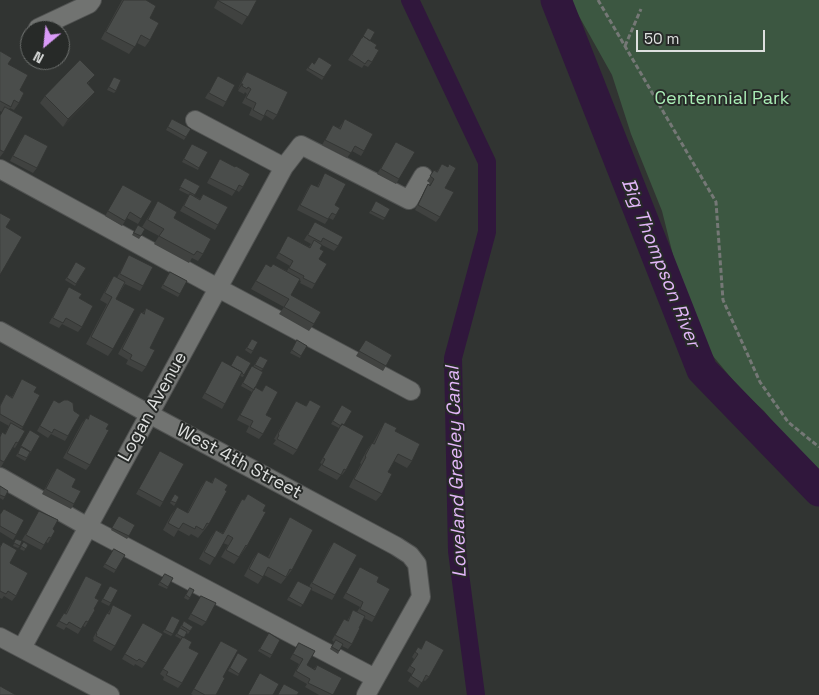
<!DOCTYPE html>
<style>
body{margin:0}
#map{position:relative;width:819px;height:695px;overflow:hidden;background:#313432;font-family:"Space Grotesk",sans-serif}
canvas{display:block}
.north{position:absolute;left:20px;top:20px;width:50px;height:50px;box-sizing:border-box;background:#272a28;border:1px solid #707371;border-radius:50%;rotate:208deg;font-size:14px;font-weight:700;line-height:20px;text-align:center;color:#dee0df}
.north::after{content:'';display:block;margin:auto;width:18px;height:22px;background:#d99af7;clip-path:polygon(50% 0,100% 100%,50% 72%,0 100%)}
.scale{position:absolute;left:636px;top:30px;width:129px;height:22px;box-sizing:border-box;border:2px solid #dee0df;border-top:0;padding-left:6px;font-size:15px;line-height:18px;white-space:nowrap;color:#dee0df;-webkit-text-stroke:4px #272a28;paint-order:stroke}
</style>
<div id="map">
<canvas width="819" height="695"></canvas>
<div class="north">N</div>
<div class="scale">50 m</div>
</div>
<script>
const ctx = document.querySelector('canvas').getContext('2d');
ctx.lineJoin = 'round';
function paint(path, color) { ctx.fillStyle = color; ctx.fill(path, 'evenodd'); }
function strokePath(path, color, width, dash) { ctx.strokeStyle = color; ctx.lineWidth = width; ctx.lineCap = dash ? 'butt' : 'round'; ctx.setLineDash(dash || []); ctx.stroke(path); }
function write(font, color, halo, rows, align = 'center') {
  ctx.font = font + ' "Space Grotesk",sans-serif'; ctx.lineWidth = 4; ctx.setLineDash([]); ctx.textBaseline = 'middle'; ctx.strokeStyle = halo; ctx.fillStyle = color; for (const [text, x, y, turn = 0] of rows) {
    ctx.save(); ctx.translate(x, y); ctx.rotate((+turn || 0) * Math.PI / 180); ctx.textAlign = isNaN(turn) ? turn : align; if (halo) ctx.strokeText(text, 0, 0); ctx.fillText(text, 0, 0); ctx.restore();
  }
}
const green = new Path2D(`
 M564 0H819V472L783 434 764 411 742 391 708 350 681 287 662 211 631 134 612 75 575 9Z`);
const canal = new Path2D(`
 M410 0 487 162V232L453 358 457 551 476 695`);
const river = new Path2D(`
 M556 0 702 370 819 491`);
const path = new Path2D(`
 M598 0 716 202 723 300 760 382 788 422 819 447
 M625 46 641 9`);
const minor = new Path2D(`
 M38 28 89 4 92 0
 M195 120 284 167
 M0 169 218 288 411 391
 M0 331 149 414 396 546 410 555 417 564 421 597 366 695
 M0 477 88 527 375 678
 M0 637 110 695
 M22 648 284 167 301 145 409 200 423 176`);
const wall = new Path2D(`
 M122 0H146L150 18V40L145 47 137 43 129 54 101 39Z
 M218 0H257L242 25 214 8Z
 M368 28 370 41 375 48 372 62 368 67 364 65 362 68 348 60Z
 M0 51 8 64 20 90 19 103 14 110 10 108 9 109 4 152 0 157V115L2 112 0 111Z
 M312 62 324 77 322 80 306 70Z
 M247 72 277 115 273 120 265 115 261 121 249 115 252 108 242 103 247 94 245 92 244 94 238 91 239 89H238L243 77Z
 M218 76 226 102 223 107 205 98Z
 M113 79 116 91 114 93 107 90Z
 M90 82 88 84 90 99 63 127 40 103 45 96Z
 M172 119 191 129 184 140 166 130Z
 M345 119 364 151 361 156 352 151 347 158 322 145 333 125 339 128Z
 M25 134 37 168 33 173 10 161 21 139Z
 M396 142 399 179 396 184 377 174Z
 M190 147 199 168 198 170 182 162Z
 M220 159 243 187 239 192 236 190 232 196 207 183 217 164Z
 M442 164 445 188 440 217 436 222 415 210 425 189 428 184 430 185 431 184 427 181 431 175 434 170 437 171Z
 M325 173 335 205 336 215 333 220 329 218 325 224 297 210 308 188 311 184 317 187Z
 M184 180 200 186 194 196 200 199 203 194 218 225 215 230 180 211 189 195 179 190Z
 M123 185 141 219 138 224 127 218 122 226 105 216Z
 M158 201 174 218 203 254 198 261 192 258 189 263 154 244 159 236 142 227 153 209Z
 M376 201 385 218 383 220 369 213Z
 M315 222 338 246 334 251 322 245 320 249 319 259 315 284 312 289 300 283 301 281 299 280 291 295 314 324 309 331 279 314 284 307 251 289 266 264 271 267 273 264 287 271 290 266 276 258 285 241 288 236 309 247 311 244 304 240Z
 M136 228 141 236 139 239 132 235Z
 M129 255 143 286 140 291 125 284 116 299 113 349 108 356 86 344 107 304 100 300 109 283 114 276 117 278 126 260Z
 M76 262 86 268 75 286 65 280Z
 M168 274 180 294 178 297 161 288Z
 M69 287 79 298 82 327 78 332 62 324 59 328 49 323Z
 M146 308 150 348 146 367 142 372 126 364 128 360 118 354 138 317 141 312 143 313Z
 M366 340 386 366 383 371 356 356Z
 M250 342 253 351 251 354 245 350Z
 M296 343 301 356 300 358 290 353Z
 M258 358 263 369 261 371 253 367Z
 M222 361 244 375 243 377 240 376 222 409 202 398Z
 M250 369 255 387 262 391 266 385V415L263 434 259 439 246 432 249 426 237 420 252 392 241 386Z
 M22 379 34 392 23 427 22 429 18 443 15 448 13 447 1 467H0V436L2 432 5 434 9 426 0 421V405L6 394 12 397Z
 M54 400 68 436 65 441 51 434 48 438 37 431Z
 M310 400 297 450 293 455 273 444 276 440 274 439 296 401 306 406Z
 M340 408 344 425 346 470 342 475H341L337 480 318 470 322 464 320 463 339 428 331 424Z
 M90 414V465L86 470 63 458 82 423 86 418 87 419Z
 M385 422 395 431 412 461 407 468 394 461 388 472 382 494 376 501 349 487 361 464 360 463 367 450 372 443H373L380 430Z
 M28 432 31 452 25 461 16 456Z
 M160 451 163 502 160 507 136 494Z
 M57 468 72 487 74 504 71 509 42 494 53 473Z
 M215 477 209 524 198 538 191 534 189 536 178 530 174 537 163 530 171 515 177 507 187 513 201 487 206 480 211 483Z
 M0 486 5 497 3 500 0 498Z
 M248 494 247 546 234 564 221 557 228 545 223 543 210 565 199 559 211 537 216 530 223 533 237 507 242 499 244 500Z
 M173 497 176 503 174 506 170 503Z
 M4 509 16 535 13 540 0 532V514Z
 M39 511 53 529 51 538 48 543 46 542 41 550 22 540Z
 M290 517 292 570 281 584 264 575 258 584 244 576 253 559 258 552 268 557 285 525Z
 M117 519 129 536 127 539 111 530Z
 M16 539 20 546 18 548 13 546Z
 M3 542 10 563 16 596 12 601 4 596 2 599 0 598V546Z
 M24 542 28 545 24 551 20 549Z
 M334 542 335 595 332 600 311 590 301 607 287 600 296 583 309 587 330 547Z
 M114 549 125 555 114 573 103 567Z
 M360 567 377 582 375 617 372 622 364 618 352 644 348 649 342 646 338 654 330 649 334 642 332 640 344 619 347 621 353 610 357 612 360 607 343 598Z
 M165 574 168 587 167 589 158 585Z
 M86 576 95 598 94 609 88 622 85 627 83 626 78 634 66 627 64 630 56 626 64 613 65 614 83 581Z
 M108 589 111 603 109 606 101 602Z
 M188 590 190 598 188 600 184 598Z
 M201 596 206 622 202 626 188 619Z
 M113 605 115 646 111 651 93 641 94 639 93 638 104 618 107 613H108Z
 M171 619 173 634 171 636 163 632Z
 M184 621 193 627 188 634 187 633 184 638 189 648 182 683 178 688 163 680 164 677 160 674 181 639 175 636Z
 M143 623 146 663 142 668 135 664 134 666 122 659Z
 M267 636 272 655 270 658 258 651Z
 M426 640 429 677 425 681 423 680 418 688 408 681 412 674 407 671 414 659 412 657 418 647 421 649Z
 M221 641 223 677 216 695H193L191 694Z
 M299 643 307 665 314 669 317 665 333 695H319L305 687 307 684 293 676 299 664 290 659Z
 M238 653 239 674 238 676 228 671Z`);
const shadedWall = new Path2D(`
 M241 84H243L239 89H238Z
 M95 92 90 99 63 127 68 119Z`);
const building = new Path2D(`
 M124 0H146L156 6 150 18 159 23 150 40 141 35 135 47 106 32Z
 M219 0H257L248 17 219 1Z
 M368 28 375 32 370 41 363 36 362 38Z
 M363 36 377 45 375 48 379 50 372 62 368 60 365 64 352 55Z
 M0 51 12 58 8 64 28 75 20 90 24 93 19 103 14 100 11 107 0 101Z
 M319 57 332 65 324 77 308 68 312 62 314 64Z
 M80 60 95 75 87 83 95 92 68 119 45 96Z
 M247 72 288 92 277 115 267 110 264 116 253 110 256 103 246 98 251 89 248 87 247 89 242 86 243 84H241Z
 M218 76 235 85 226 102 209 93Z
 M114 77 121 80 116 91 109 87Z
 M5 107 23 117 4 152 0 150V116Z
 M172 119 191 129 186 137 168 127Z
 M345 119 373 134 364 151 355 146 351 153 325 140 333 125 340 129Z
 M25 134 48 146 37 168 13 156Z
 M396 142 415 152 399 179 381 169Z
 M192 144 208 152 199 168 184 159Z
 M220 159 235 167 236 166 250 174 243 187 239 185 236 191 210 178Z
 M442 164 448 167 449 164 456 168 445 188 454 192 440 217 418 205 428 184 430 186 434 179 430 176 434 170 437 172Z
 M325 173 346 184 335 205 340 208 336 215 332 213 328 219 300 205 311 184 318 187Z
 M185 178 200 186 195 195 180 187Z
 M123 185 152 201 141 219 130 212 125 221 108 211Z
 M190 194 200 200 203 194 228 207 218 225 184 206Z
 M158 201 177 212 174 218 211 239 203 254 197 251 194 255 159 236 164 229 148 220Z
 M376 201 390 209 385 218 371 211Z
 M0 213 11 219 6 227 22 237 0 275Z
 M315 222 343 237 338 246 323 238 321 242 308 235Z
 M138 225 145 229 141 236 134 233Z
 M288 236 310 248 314 240 322 245 320 249 324 251 319 259 327 264 315 284 303 278 304 276 289 268 293 261 279 253Z
 M129 255 153 267 143 286 120 274Z
 M76 262 86 268 76 284 67 278Z
 M266 264 271 267 273 264 300 279 291 295 321 312 314 324 284 307 289 299 256 281Z
 M170 272 187 281 180 294 163 285Z
 M114 276 125 282 116 299 135 309 113 349 91 337 112 297 105 293Z
 M69 287 82 294 79 298 93 306 82 327 66 318 63 323 53 318Z
 M146 308 165 318 150 348 155 350 146 367 130 359 132 355 122 349 141 312 144 314Z
 M252 339 258 342 253 351 247 348Z
 M297 340 307 346 301 356 292 350Z
 M366 340 392 355 386 366 359 351Z
 M237 355 251 363 244 375 242 373V372L231 366Z
 M260 356 268 360 263 369 255 365Z
 M222 361 242 372 225 404 205 393Z
 M252 366 263 372 254 390 243 383Z
 M22 379 37 387 34 392 40 395 23 427 0 414V406L6 394 12 398Z
 M266 385 278 392 266 415 272 418 263 434 250 427 253 421 240 415 255 387 262 391Z
 M54 400 59 403 64 400H68L73 403 74 411 80 415 68 436 54 429 52 433 40 426Z
 M310 400 321 406 297 450 277 439 279 435 278 434 296 401 306 406Z
 M342 405 352 411 344 425 342 424 341 426 333 421Z
 M90 414 109 424 106 429 109 430 90 465 67 453 86 418 88 419Z
 M385 422 397 428 395 431 420 444 412 461 398 454 388 472 392 474 382 494 354 479 366 457 365 456 372 443 374 444Z
 M11 423 25 431 18 443 16 442 4 462 0 460V437L2 432 5 434Z
 M342 424 364 436 346 470 344 469 341 475 322 465 325 459 323 458Z
 M30 430 40 436 31 452 21 446Z
 M21 447 30 452 27 458 18 454Z
 M160 451 184 464 163 502 139 489Z
 M57 468 76 479 72 487 81 491 74 504 46 489Z
 M215 477 228 485 225 490 227 491 209 524 207 523 203 530 196 526 195 529 183 523 179 529 168 523 177 507 188 513 206 480 212 483Z
 M0 486 8 491 5 497 0 495Z
 M175 494 179 497 176 503 171 501Z
 M248 494 266 505 263 511 266 512 247 546 246 545 239 557 226 550 233 538 228 535 215 558 204 552 216 530 223 534 242 499 244 500Z
 M4 509 24 520 16 535 0 526V515Z
 M39 511 58 520 53 529 55 531 51 538 49 537 44 545 26 535Z
 M119 516 135 525 129 536 112 528Z
 M290 517 313 530 292 570 290 569 286 577 268 567 263 577 249 569 258 552 269 558Z
 M16 539 22 541 20 546 14 543Z
 M3 542 17 550 10 563 28 573 16 596 8 591 6 594 0 591V548Z
 M24 542 28 545 26 549 21 546Z
 M334 542 357 555 335 595 312 583Z
 M114 549 125 555 116 570 105 564Z
 M360 567 379 577 377 582 390 589 375 617 360 609 363 602 346 593Z
 M165 574 173 578 168 587 160 582Z
 M86 576 102 584 95 598 99 600 94 609 95 610 88 622 86 621 81 629 69 622 67 625 59 621 64 613 66 614Z
 M298 581 312 588 303 605 289 597Z
 M110 586 118 590 111 603 103 599Z
 M190 588 194 590 190 598 186 595Z
 M201 596 216 603 206 622 191 614Z
 M113 605 132 615 115 646 96 636 97 634 96 633 107 613 109 614Z
 M353 610 365 616 359 628H360L352 644 335 635 344 619 348 621Z
 M172 616 180 620 173 634 165 630Z
 M184 621 193 627 190 631 182 626Z
 M143 623 163 634 146 663 139 659 137 661 125 654Z
 M180 628 187 632 184 638 177 634Z
 M269 633 280 640 272 655 260 649Z
 M183 637 192 642 189 648 199 653 182 683 166 675 168 672 163 669Z
 M336 640 343 644 339 651 332 647Z
 M426 640 444 650 429 677 426 675 422 683 411 676 415 669 410 666 418 654 415 652 418 647 421 649Z
 M221 641 238 650 223 677 225 678 216 695H205L194 689Z
 M299 643 315 651 307 665 315 670 317 665 342 678 333 695 308 683 310 679 296 671 303 659 293 654Z
 M238 653 248 659 239 674 230 668Z
 M260 673 279 684 273 695H248Z
 M284 684 299 692 297 695H278Z
 M0 686 16 695H0Z`);
const parkNames = [
 ["Centennial Park",722,99]
];
const streetNames = [
 ["Logan Avenue",153,407,-61],
 ["West 4th Street",239,462,28]
];
const waterNames = [
 ["Big Thompson River",660,263,68],
 ["Loveland Greeley Canal",457,472,-92]
];
paint(green, '#3c5741');
strokePath(canal, '#30173c', 18);
strokePath(river, '#30173c', 31);
strokePath(minor, '#505251', 20);
strokePath(path, '#757876', 3, [5, 2.5]);
strokePath(minor, '#717371', 18);
paint(wall, '#404240');
paint(shadedWall, '#343634');
paint(building, '#4a4d4b');
strokePath(building, '#343634', 1);
write('18px', '#aaedb6', '#272a28', parkNames);
write('18px', '#dee0df', '#272a28', streetNames);
write('italic 19px', '#e3b7f9', '#272a28', waterNames);
</script>
